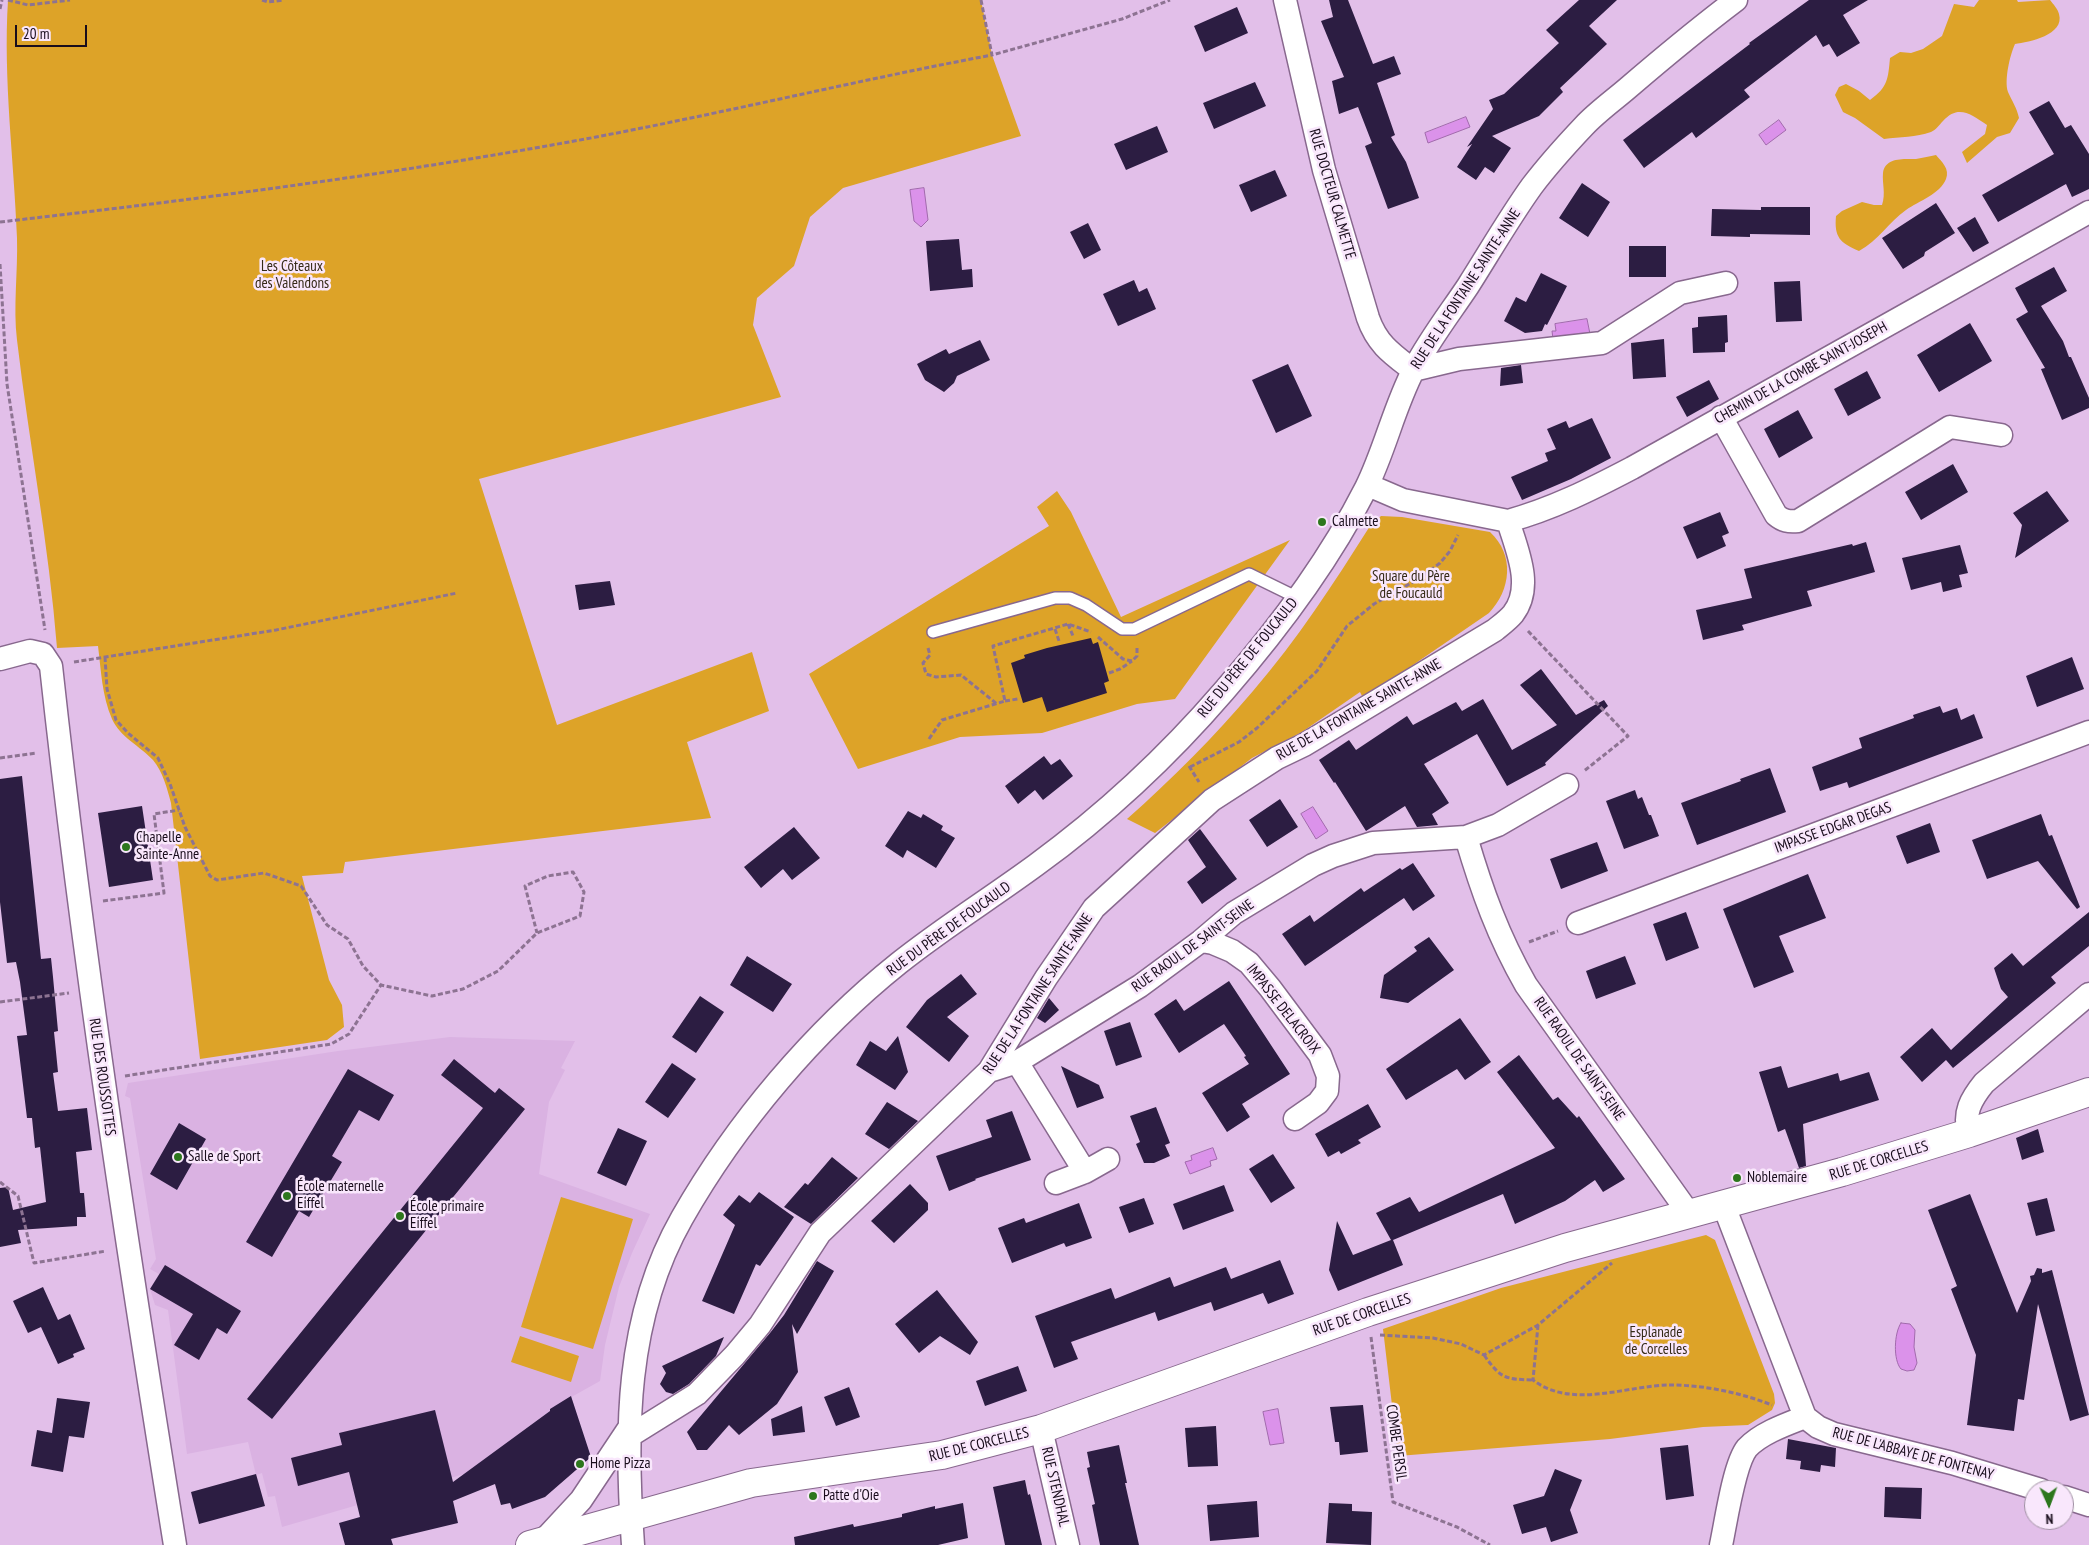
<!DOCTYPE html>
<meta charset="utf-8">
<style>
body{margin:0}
#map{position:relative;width:2089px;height:1545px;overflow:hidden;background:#e2bfe9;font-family:"PT Sans Narrow",sans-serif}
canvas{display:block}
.north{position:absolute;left:2024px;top:1480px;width:50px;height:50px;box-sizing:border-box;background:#f9e7fc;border:1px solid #9f90a2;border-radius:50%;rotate:178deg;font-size:14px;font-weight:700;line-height:20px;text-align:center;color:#190d1c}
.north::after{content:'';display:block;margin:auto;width:18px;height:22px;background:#2d771d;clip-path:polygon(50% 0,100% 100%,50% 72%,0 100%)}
.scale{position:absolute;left:15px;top:25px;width:72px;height:22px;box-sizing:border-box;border:2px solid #190d1c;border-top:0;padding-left:6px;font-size:15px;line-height:18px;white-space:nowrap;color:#190d1c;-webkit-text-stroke:4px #f9e7fc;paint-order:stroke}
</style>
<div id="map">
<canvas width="2089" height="1545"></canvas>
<div class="north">N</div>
<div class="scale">20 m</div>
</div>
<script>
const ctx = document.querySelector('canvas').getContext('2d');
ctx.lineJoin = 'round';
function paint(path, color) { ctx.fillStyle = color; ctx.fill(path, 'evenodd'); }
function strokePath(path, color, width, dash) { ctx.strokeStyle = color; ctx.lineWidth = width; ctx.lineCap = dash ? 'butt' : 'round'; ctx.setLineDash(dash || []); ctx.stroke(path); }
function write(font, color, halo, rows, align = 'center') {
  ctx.font = font + ' "PT Sans Narrow",sans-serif'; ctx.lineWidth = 5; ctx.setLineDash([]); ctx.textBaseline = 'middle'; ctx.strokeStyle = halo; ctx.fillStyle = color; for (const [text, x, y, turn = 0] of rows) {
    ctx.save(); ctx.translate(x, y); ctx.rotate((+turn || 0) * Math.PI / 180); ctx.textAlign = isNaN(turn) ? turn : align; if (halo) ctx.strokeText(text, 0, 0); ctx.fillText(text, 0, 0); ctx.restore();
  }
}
const built = new Path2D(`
 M450 1037 575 1041 561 1068 565 1070 549 1102 539 1174 650 1214 632 1253 619 1287 605 1345 600 1381 550 1409V1411L464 1474 282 1527 275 1496 268 1497 262 1473 256 1475 248 1442 187 1454 168 1310 155 1305 150 1289 159 1274 150 1269 156 1259 130 1098 125 1096 128 1083 338 1051Z`);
const green = new Path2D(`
 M8 0H981L992 55 1021 136 843 188 810 217 794 266 757 298 753 325 781 397 479 479 557 725 752 652 769 711 687 742 711 818 345 862 343 873 302 876 329 980 342 1005 344 1027 327 1040 200 1059 171 803C167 788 163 772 153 760 140 746 120 737 112 719 102 696 101 670 98 646L57 648C49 545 29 443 17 340 13 307 18 272 17 238 14 159 3 80 8 0Z
 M1979 0H2017L2018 2 2050 0C2053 4 2058 9 2059 14 2065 35 2029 42 2015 44 2010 55 2004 80 2008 92 2012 101 2017 108 2019 118L2010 133 1997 137 1967 163 1962 152 1985 134 1987 125C1971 114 1958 104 1943 121 1939 125 1936 130 1931 132 1916 137 1900 137 1884 139L1855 118 1843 112 1835 95 1839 87 1846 84 1859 91 1870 100C1888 87 1888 79 1890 58L1900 52 1911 53 1923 49 1942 36 1954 4 1974 7Z
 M1936 155C1942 162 1950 169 1946 179 1940 194 1919 201 1906 210 1889 222 1878 241 1859 251 1840 243 1834 237 1836 216L1842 211 1862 202 1874 205H1882C1886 193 1882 184 1883 173 1885 157 1904 159 1916 159 1923 158 1930 156 1936 155Z
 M1057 491 1071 512 1121 617 1290 540 1175 699 1137 704 1042 733 960 737 858 769 809 674 1049 526 1037 507Z
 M1381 516 1402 517 1490 532C1515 555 1511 590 1489 613L1372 693 1362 696 1360 692 1302 732 1252 758 1155 833 1127 819C1172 779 1214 737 1253 691 1297 640 1334 583 1370 526Z
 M561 1197 633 1219 593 1349 521 1327Z
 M1706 1235 1715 1240 1774 1394 1775 1403 1772 1410 1748 1425 1703 1427 1610 1439 1398 1456 1383 1329 1501 1288Z
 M520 1336 579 1356 571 1382 511 1362Z`);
const water = new Path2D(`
 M1466 117 1470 127 1428 143 1425 133Z
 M1779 120 1786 130 1766 145 1759 135Z
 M924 188 928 220 921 227 914 221 910 190Z
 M1587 319 1590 334 1553 339 1552 331H1556L1555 324Z
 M1313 807 1328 831 1316 839 1301 814Z
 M1213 1148 1217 1159 1210 1161 1211 1166 1190 1174 1185 1162 1192 1160 1191 1156Z
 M1901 1323 1910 1324 1915 1330 1914 1347 1917 1363 1914 1370 1907 1371 1901 1369C1893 1360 1894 1333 1901 1323Z
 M1278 1409 1284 1443 1270 1445 1263 1412Z`);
const building = new Path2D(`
 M1329 0H1348L1373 64 1394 56 1401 74 1377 83 1395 135 1391 137 1406 162 1419 198 1388 209 1365 146 1372 143 1358 107 1339 114 1332 81 1344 77 1321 21 1333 17Z
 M1579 0H1617L1589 26 1607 44 1560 88 1563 92 1539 116 1492 136 1511 148 1494 173 1485 167 1476 180 1457 167 1472 144 1467 147 1493 109 1489 100 1504 94 1559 43 1546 30Z
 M1809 0H1868L1843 15 1860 43 1837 57 1829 44 1823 47 1816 35 1744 90 1750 97 1696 138 1692 132 1644 168 1623 140 1750 44 1749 43Z
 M1237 7 1248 33 1205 52 1194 26Z
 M1255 82 1266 106 1214 129 1203 103Z
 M2049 101 2065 128 2071 125 2089 154V189L2072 197 2066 184 1998 222 1982 195 2054 154 2029 112Z
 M1157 126 1168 152 1126 170 1114 144Z
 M1275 170 1287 196 1251 212 1239 185Z
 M1582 183 1610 202 1588 237 1559 218Z
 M1936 203 1955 233 1925 252 1924 256 1903 269 1882 238Z
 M1761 207H1810V235L1750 234V237L1711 236 1712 209 1761 210Z
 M1975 217 1989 243 1973 252 1957 228Z
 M1088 223 1101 250 1084 259 1070 232Z
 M959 239 962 270 972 269 973 287 930 291 926 241Z
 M1629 246H1666V277H1629Z
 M2054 267 2067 291 2041 306 2063 341 2069 357H2071L2089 398V408L2062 420 2041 369 2045 368 2016 319 2028 312 2015 288Z
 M1541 273 1567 286 1547 325 1545 324 1542 331 1525 333 1504 321 1516 297 1526 302Z
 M1134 280 1139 292 1147 288 1156 309 1118 326 1103 294Z
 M1800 281 1802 321 1776 322 1774 282Z
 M1727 315 1728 342 1725 343V352L1693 353 1692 328 1698 327V317Z
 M1970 323 1992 361 1939 392 1917 355Z
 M1664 339 1666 377 1633 379 1631 343Z
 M980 340 990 360 957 376 954 383 944 392 925 380 917 364 946 349 949 354Z
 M1288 364 1312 416 1276 433 1252 380Z
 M1521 365 1523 383 1500 386 1501 368Z
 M1867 371 1881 398 1848 416 1834 389Z
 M1709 380 1719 399 1687 417 1676 397Z
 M1798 410 1813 438 1779 458 1764 429Z
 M1592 418 1611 458 1571 479 1522 500 1511 477 1548 461 1545 453 1556 449 1547 429 1566 421 1569 428Z
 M1953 464 1968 492 1921 520 1905 492Z
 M2047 491 2069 521 2015 558 2022 525 2013 513Z
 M1720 512 1729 533 1722 536 1726 546 1697 559 1683 527Z
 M1866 542 1875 572 1807 591 1812 606 1742 625 1744 630 1703 640 1696 610 1752 598 1744 569 1852 544 1853 546Z
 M1960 545 1968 573 1959 575 1962 587 1943 592 1941 582 1911 590 1902 558Z
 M610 581 615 605 579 610 575 585Z
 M1091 638 1093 644 1098 642 1109 681 1104 683 1107 693 1047 712 1042 697 1023 703 1011 663 1025 658 1024 655 1047 648Z
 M2072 657 2084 689 2037 707 2026 676Z
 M1541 669 1576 715 1604 700 1608 706 1545 763 1546 765 1507 786 1477 734 1424 764 1449 803 1432 814 1438 825 1417 827 1405 806 1366 831 1335 782 1334 783 1319 760 1349 740 1356 750 1407 716 1413 725 1456 702 1462 711 1483 699 1512 750 1557 725 1520 685Z
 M1940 706 1943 713 1957 708 1961 720 1974 714 1983 738 1849 788 1847 782 1820 791 1812 767 1862 748 1859 738 1914 718 1913 715Z
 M1044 756 1051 765 1060 759 1073 776 1043 800 1035 790 1018 804 1005 786Z
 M1770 768 1786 812 1697 845 1681 803 1741 781 1740 779Z
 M22 776 41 959 51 958 53 977 58 1031 54 1032 58 1072 53 1073 58 1111 87 1108 92 1150 76 1152 80 1193H84L86 1217H77V1226L18 1230 21 1243 0 1247V1188L8 1187 13 1210 46 1202 40 1147 35 1148 32 1118H27L23 1085 17 1036 27 1035 20 982 16 962 7 963 0 902V779Z
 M1635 790 1638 799 1642 797 1649 815H1651L1659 836 1624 849 1606 801Z
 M1280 799 1298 827 1267 847 1249 820Z
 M142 806 153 880 109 887 98 813Z
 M908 811 921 818 923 814 943 826 941 830 955 838 936 868 907 850 903 858 885 846Z
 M2041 814 2049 836 2052 835 2080 907 2077 909 2038 861 1987 879 1972 840Z
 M1930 823 1940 852 1907 864 1896 836Z
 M794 827 820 858 792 880 783 869 761 888 744 867Z
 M1200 829 1237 879 1202 904 1187 882 1206 867 1188 840Z
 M1597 842 1608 871 1561 889 1550 859Z
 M1413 863 1435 896 1413 911 1404 898 1305 966 1282 934 1310 915 1314 922 1361 888 1364 892 1400 868 1402 870Z
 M1808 874 1826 918 1779 936 1794 972 1754 988 1723 909Z
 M1686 912 1699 948 1666 961 1653 924Z
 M2089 912V946L2051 977 2056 983 1953 1068 1946 1060 1922 1082 1900 1057 1932 1028 1951 1050 2008 997 2001 989 1994 968 2012 953 2023 966Z
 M1429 937 1454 970 1408 1003 1380 998 1384 975 1417 951 1414 947Z
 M747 956 792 984 773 1012 730 985Z
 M1625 956 1636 984 1596 999 1586 971Z
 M961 974 977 994 947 1017 969 1036 949 1062 906 1027 927 1000Z
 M1229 981 1290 1074 1242 1104 1250 1117 1227 1132 1202 1093 1249 1064 1244 1057 1246 1056 1224 1024 1179 1053 1154 1014 1176 999 1184 1011Z
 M700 996 724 1012 696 1053 672 1037Z
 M1049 998 1059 1010 1045 1023 1037 1018Z
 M1460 1018 1491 1062 1465 1080 1457 1069 1406 1100 1386 1069Z
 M1130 1022 1142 1057 1116 1066 1104 1031Z
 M898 1036 908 1072 895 1090 856 1065 870 1041 886 1051Z
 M1519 1055 1553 1100 1558 1097 1577 1118 1579 1116 1625 1179 1603 1192 1595 1180 1565 1201 1515 1224 1503 1194 1393 1240 1403 1265 1338 1291 1329 1270 1337 1221 1353 1255 1391 1240 1376 1213 1410 1197 1419 1212 1555 1148 1497 1072Z
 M454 1059 495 1093 499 1088 525 1109 272 1419 247 1399 483 1108 441 1075Z
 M672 1063 696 1079 668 1118 645 1102Z
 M1061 1066 1099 1085 1104 1098 1077 1108Z
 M1781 1066 1788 1088 1838 1073 1840 1081 1869 1072 1879 1100 1803 1124 1806 1166 1799 1168 1785 1129 1778 1132 1759 1072Z
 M348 1069 394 1095 379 1121 359 1110 332 1156 342 1162 309 1217 299 1211 272 1257 246 1242Z
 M887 1102 918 1121 889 1149 865 1134Z
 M1368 1104 1381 1127 1358 1140 1361 1143 1341 1154 1339 1151 1328 1157 1315 1134Z
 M1156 1107 1170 1143 1165 1145 1170 1156 1154 1163H1144L1136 1144 1140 1142 1130 1116Z
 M1012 1111 1031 1160 975 1179 976 1180 949 1191 936 1156 992 1137 986 1120Z
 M179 1123 206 1139 177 1190 150 1174Z
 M618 1128 647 1141 626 1186 597 1173Z
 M2038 1129 2044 1152 2022 1160 2016 1138Z
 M1273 1154 1295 1188 1271 1203 1249 1169Z
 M832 1157 858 1178 811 1224 784 1207 805 1183 808 1185Z
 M910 1184 928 1203V1210L894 1243 871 1221Z
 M1224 1185 1234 1211 1183 1230 1173 1204Z
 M759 1192 794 1217 760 1266 756 1264 734 1314 702 1301 735 1225 723 1215 739 1195 750 1203Z
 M1970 1194 2017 1313 2031 1281 2030 1276 2034 1275 2037 1268 2042 1269V1273L2052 1270 2089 1415 2070 1421 2038 1304 2024 1400 2018 1399 2014 1431 1967 1425 1976 1355 1951 1289 1957 1286 1928 1210Z
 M1144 1198 1154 1224 1129 1233 1119 1207Z
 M2047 1198 2055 1231 2036 1236 2027 1203Z
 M1079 1203 1092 1238 1066 1247 1064 1243 1012 1263 998 1228 1024 1218 1026 1223Z
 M1280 1260 1294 1294 1268 1304 1263 1293 1214 1311 1211 1302 1158 1321 1155 1312 1071 1342 1078 1359 1054 1368 1035 1316 1111 1288 1115 1299 1170 1277 1174 1287 1226 1267 1231 1279Z
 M817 1261 834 1271 797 1334 792 1324 798 1372 777 1404 739 1435 729 1425 707 1450H697L687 1432 770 1333 784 1315Z
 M165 1265 241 1311 227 1334 217 1328 199 1360 174 1345 193 1314 150 1289Z
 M43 1287 58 1320 70 1314 85 1349 73 1354 74 1357 58 1364 41 1327 28 1333 13 1301Z
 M937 1290 978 1342 970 1355 940 1336 919 1353 895 1324Z
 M724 1337 716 1356 689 1384 673 1394 666 1392 660 1384 666 1373 662 1366Z
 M1018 1366 1027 1391 985 1406 976 1381Z
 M849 1387 860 1417 836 1426 824 1397Z
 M571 1396 591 1457 545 1497 512 1509 510 1503 501 1505 495 1484 453 1501 458 1523 391 1539 393 1545H345L339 1523 360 1517 349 1472 298 1486 291 1458 342 1445 339 1433 435 1410 453 1482 550 1411V1409Z
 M57 1398 90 1402 84 1438 69 1436 63 1472 31 1466 37 1430 52 1433Z
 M1363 1405 1368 1452 1340 1455 1339 1442H1335L1330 1407Z
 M802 1406 805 1432 773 1436 771 1419Z
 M1216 1426 1218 1466 1188 1467 1185 1428Z
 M1788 1439 1836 1448 1835 1467 1821 1465 1820 1472 1800 1469 1801 1461 1786 1459Z
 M1119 1445 1127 1483H1125L1139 1545H1100L1092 1505 1095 1504 1087 1468 1090 1467 1087 1452Z
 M1688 1445 1694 1496 1666 1500 1660 1448Z
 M1555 1469 1582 1480 1570 1510 1578 1533 1551 1542 1546 1527 1522 1534 1513 1505 1544 1496Z
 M256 1474 265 1506 199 1524 191 1492Z
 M1025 1480 1028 1495 1030 1494 1042 1545H1005L993 1487Z
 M1885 1487 1922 1488 1921 1519 1884 1517Z
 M1257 1501 1259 1537 1210 1541 1207 1505Z
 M963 1503 968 1538 938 1545H795L794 1537 853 1524 854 1527 902 1517V1514L935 1506V1509Z
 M1329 1503 1352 1504V1511L1372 1512 1371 1545 1326 1543Z`);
const path = new Path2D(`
 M8 0 28 5 70 0
 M262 0 268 2 284 0
 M981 0 992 55 1122 19 1170 0
 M0 9 2 0
 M0 222C199 199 398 174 596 137 728 112 859 80 992 55
 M0 264 7 384 45 630
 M1068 624 1073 636
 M1055 629 1059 641
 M1528 631 1628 736 1584 771
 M1098 637 1123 659 1132 661 1137 656V647
 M928 648 930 655 923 663 926 674 936 677 961 675 997 704
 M105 657 107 689 116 720 128 733 158 758 170 784 185 827 210 876 217 880 264 873 301 886 327 925 348 939 363 966 381 985 432 996 463 989 498 971 537 933 580 916 584 892 573 872 548 876 525 886 537 933
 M74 662 276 630 457 593
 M1109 673 1120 669 1132 661
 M1005 701 1018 699
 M929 739 942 720 1005 701 993 646 1068 624 1091 632
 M0 758 37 753
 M1189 766 1199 782
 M1190 767 1239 742 1257 728 1317 671 1347 626 1374 604 1420 578 1440 563 1450 551 1458 535
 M103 901 164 893 154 814 179 810
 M1529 942 1558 931
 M0 1002 69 993
 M125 1076 331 1044 349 1034 381 985
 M0 1182 18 1196 34 1263 106 1251
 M1538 1325 1533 1380C1572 1410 1627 1385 1671 1385 1705 1385 1741 1393 1772 1405
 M1380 1335 1433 1338 1461 1344 1484 1355 1538 1325 1612 1263
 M1371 1337 1393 1502 1457 1527 1490 1545
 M1484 1355C1501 1379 1505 1379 1533 1380`);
const service = new Path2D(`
 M933 632 1055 598H1070L1086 605 1122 629H1134L1249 574 1298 598`);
const minor = new Path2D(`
 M1285 0 1324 170 1368 318C1377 344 1392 354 1413 370
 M1413 370 1459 359 1602 343 1680 293 1726 283
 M1721 417 1776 515C1783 521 1789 522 1798 521L1950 427 2001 435
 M1508 521C1552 509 1592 489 1632 468L2089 212
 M0 659 30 651 43 654 51 666C83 960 128 1253 175 1545
 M1466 837 1498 825 1567 785
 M1578 923 2089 732
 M1201 941 1213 943 1232 951 1249 963 1270 988 1320 1055 1328 1076 1327 1091 1318 1103 1295 1119
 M1017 1062 1085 1172 1056 1183
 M989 1071 1017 1062 1140 986 1201 941 1234 913 1313 865 1333 856 1373 843 1466 837C1482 891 1498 936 1526 985L1690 1215
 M1969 1133C1963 1113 1971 1099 1984 1083L2089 994
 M1085 1172 1108 1159
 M1724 1206 1805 1417 1818 1427 1834 1434 1952 1463 2041 1490
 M1041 1429 1068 1545
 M628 1437 697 1394 735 1355 760 1325 820 1233 989 1071 1046 978 1094 908 1212 800 1277 758 1304 745 1495 630C1501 625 1508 620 1513 614 1534 587 1517 550 1508 521L1403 500 1368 485
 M2064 1497 2089 1505
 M543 1541 581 1500 629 1428
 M633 1545C625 1433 625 1318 682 1218 736 1123 814 1031 899 963 943 928 991 898 1036 865 1106 814 1168 756 1224 691 1278 629 1329 561 1366 488 1385 450 1394 407 1414 369 1429 340 1450 313 1468 286 1489 253 1509 218 1532 186 1548 165 1566 145 1584 126 1597 112 1614 100 1629 87 1664 57 1699 28 1736 0
 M1721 1545C1726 1522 1734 1464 1747 1448 1761 1433 1787 1424 1805 1417`);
const secondary = new Path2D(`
 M530 1545 751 1483 942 1455 1041 1429 1368 1312 1565 1248 1842 1172 1969 1133 2089 1092`);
const markers = [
 [1322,522,5,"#2d771d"],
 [126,847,5,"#2d771d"],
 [178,1157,5,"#2d771d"],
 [1737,1178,5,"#2d771d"],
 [287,1196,5,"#2d771d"],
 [400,1216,5,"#2d771d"],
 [580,1464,5,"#2d771d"],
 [813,1496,5,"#2d771d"]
];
const streetNames = [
 ["RUE DOCTEUR CALMETTE",1332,194,74],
 ["RUE DE LA FONTAINE SAINTE-ANNE",1466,289,-57],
 ["CHEMIN DE LA COMBE SAINT-JOSEPH",1801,373,-29],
 ["RUE DU PÈRE DE FOUCAULD",1248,658,-51],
 ["RUE DE LA FONTAINE SAINTE-ANNE",1359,710,-30],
 ["IMPASSE EDGAR DEGAS",1833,828,-20],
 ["RUE DU PÈRE DE FOUCAULD",949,929,-36],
 ["RUE RAOUL DE SAINT-SEINE",1193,946,-36],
 ["RUE DE LA FONTAINE SAINTE-ANNE",1038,994,-57],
 ["IMPASSE DELACROIX",1283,1009,52],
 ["RUE RAOUL DE SAINT-SEINE",1579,1059,55],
 ["RUE DES ROUSSOTTES",102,1077,82],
 ["RUE DE CORCELLES",1879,1161,-17],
 ["RUE DE CORCELLES",1362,1315,-19],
 ["COMBE PERSIL",1396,1443,82],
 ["RUE DE CORCELLES",979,1445,-14],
 ["RUE DE L'ABBAYE DE FONTENAY",1913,1454,15],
 ["RUE STENDHAL",1055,1487,77]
];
const parkNames = [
 ["Les Côteaux",292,267],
 ["des Valendons",292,284],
 ["Square du Père",1411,577],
 ["de Foucauld",1411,594],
 ["Esplanade",1656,1333],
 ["de Corcelles",1656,1350]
];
const poiNames = [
 ["Calmette",1332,522],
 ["Chapelle",136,838],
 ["Sainte-Anne",136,855],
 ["Salle de Sport",188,1157],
 ["Noblemaire",1747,1178],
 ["École maternelle",297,1187],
 ["Eiffel",297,1204],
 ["École primaire",410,1207],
 ["Eiffel",410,1224],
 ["Home Pizza",590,1464],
 ["Patte d'Oie",823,1496]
];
paint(built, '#dab2e2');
paint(green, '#dda328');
paint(water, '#db92ea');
strokePath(water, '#a16aac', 1);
paint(building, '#2c1d42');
strokePath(service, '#88688e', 14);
strokePath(minor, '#88688e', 25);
strokePath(secondary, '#88688e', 30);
strokePath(path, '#8d7392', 3, [5, 2.5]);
strokePath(service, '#fff', 11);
strokePath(minor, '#fff', 22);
strokePath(secondary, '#fff', 28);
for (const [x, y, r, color] of markers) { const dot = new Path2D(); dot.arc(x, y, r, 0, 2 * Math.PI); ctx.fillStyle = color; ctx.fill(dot); strokePath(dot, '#f9e7fc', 2); }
write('15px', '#190d1c', '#f9e7fc', streetNames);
write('15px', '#352a17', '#f9e7fc', parkNames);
write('15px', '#190d1c', '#f9e7fc', poiNames, 'left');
</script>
